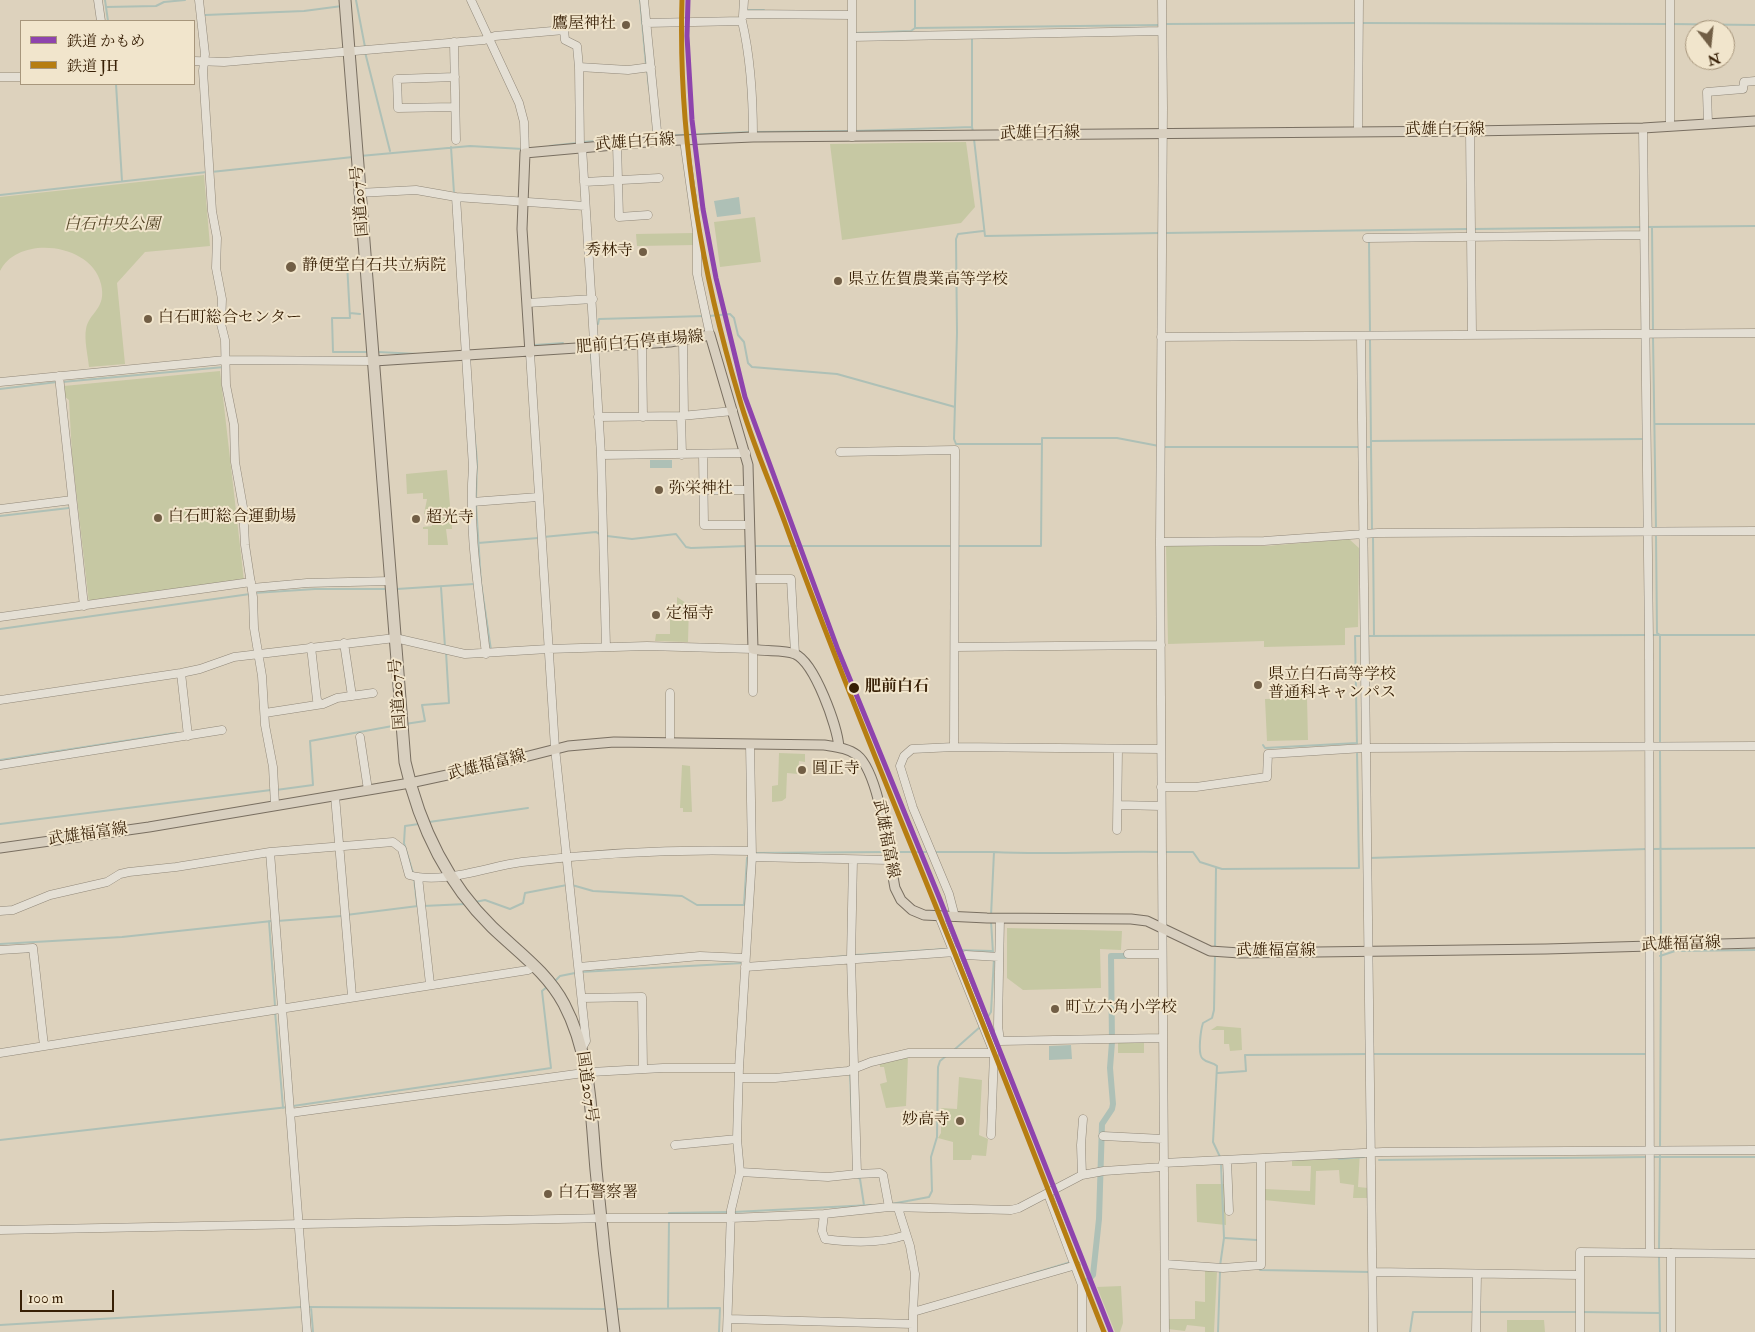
<!DOCTYPE html>
<meta charset="utf-8">
<style>
body{margin:0}
#map{position:relative;width:1755px;height:1332px;overflow:hidden;background:#ddd2bd;font-family:"IM FELL Double Pica","Noto Serif JP",serif}
canvas{display:block}
.legend{position:absolute;left:20px;top:20px;width:175px;height:65px;box-sizing:border-box;background:#f1e5cc;border:1px solid #a7967c;margin:0;padding:6px 9px;list-style:none;font-size:15px;color:#371f05}
.legend li{display:flex;align-items:center;gap:10px;height:25px}
.legend b{width:25px;border:1px solid #a7967c}
.north{position:absolute;left:1685px;top:20px;width:50px;height:50px;box-sizing:border-box;background:#f1e5cc;border:1px solid #a7967c;border-radius:50%;rotate:164deg;font-size:14px;font-weight:700;line-height:20px;text-align:center;color:#371f05}
.north::after{content:'';display:block;margin:auto;width:18px;height:22px;background:#715e45;clip-path:polygon(50% 0,100% 100%,50% 72%,0 100%)}
.scale{position:absolute;left:20px;top:1290px;width:94px;height:22px;box-sizing:border-box;border:2px solid #371f05;border-top:0;padding-left:6px;font-size:15px;line-height:18px;white-space:nowrap;color:#371f05;-webkit-text-stroke:4px #f1e5cc;paint-order:stroke}
</style>
<div id="map">
<canvas width="1755" height="1332"></canvas>
<ul class="legend">
<li><b style="height:6px;background:#8e44ad"></b>鉄道 かもめ</li>
<li><b style="height:6px;background:#b67d11"></b>鉄道 JH</li>
</ul>
<div class="north">N</div>
<div class="scale">100 m</div>
</div>
<script>
const ctx = document.querySelector('canvas').getContext('2d');
ctx.lineJoin = 'round';
function paint(path, color) { ctx.fillStyle = color; ctx.fill(path, 'evenodd'); }
function strokePath(path, color, width, dash) { ctx.strokeStyle = color; ctx.lineWidth = width; ctx.lineCap = dash ? 'butt' : 'round'; ctx.setLineDash(dash || []); ctx.stroke(path); }
function write(font, color, halo, rows, align = 'center') {
  ctx.font = font + ' "IM FELL Double Pica","Noto Serif JP",serif'; ctx.lineWidth = 4; ctx.setLineDash([]); ctx.textBaseline = 'middle'; ctx.strokeStyle = halo; ctx.fillStyle = color; for (const [text, x, y, turn = 0] of rows) {
    ctx.save(); ctx.translate(x, y); ctx.rotate((+turn || 0) * Math.PI / 180); ctx.textAlign = isNaN(turn) ? turn : align; if (halo) ctx.strokeText(text, 0, 0); ctx.fillText(text, 0, 0); ctx.restore();
  }
}
const green = new Path2D(`
 M966 142 975 207 961 223 842 240 830 144Z
 M204 175 210 246 145 252 117 283 125 364 89 367C88 356 84 340 86 329 89 312 107 309 101 284 92 243 18 234 0 271V197Z
 M755 217 761 262 720 267 714 222Z
 M694 233 695 245 637 246 636 234Z
 M220 371 244 581 89 603 72 455 69 400 65 397 64 386Z
 M447 470 452 529H446L448 545H428V529H423V527L432 526 431 514H424L427 499H423V493L407 494 406 474Z
 M1349 539 1359 548 1358 627 1345 628V645L1264 647V641L1168 644 1166 546H1266Z
 M677 597 689 605 688 642 655 641 656 634H670V620H667V612H677Z
 M1307 698 1308 740 1267 741 1265 699Z
 M779 753 805 754V762L799 761 798 774 787 773 786 798 782 801 772 802V786L778 785Z
 M682 765 690 766 692 812H683V808H680Z
 M1007 928 1122 931 1121 950 1100 949 1101 988 1023 990 1007 978Z
 M1217 1026 1241 1028 1242 1050 1230 1051 1229 1044H1224V1030H1211Z
 M1118 1041H1144V1053H1118Z
 M908 1056 906 1106 886 1108 880 1084 887 1082 884 1067H880V1062Z
 M959 1077 982 1080 979 1135 988 1139 986 1156 972 1155 971 1160H953V1142L938 1138 941 1133V1108L957 1109Z
 M1360 1151 1358 1187 1368 1188V1198H1353L1354 1185 1340 1183 1339 1170 1316 1171 1315 1205 1264 1200 1263 1189 1310 1191 1311 1166H1292V1155Z
 M1196 1184H1225L1226 1225 1197 1222Z
 M1205 1270 1217 1271 1214 1332H1205V1327L1187 1325 1185 1331 1168 1329 1169 1319H1195V1301L1205 1302Z
 M1121 1286 1123 1323 1120 1332H1115L1097 1287Z
 M1507 1320H1544L1545 1332H1507Z`);
const water = new Path2D(`
 M739 197 741 214 717 217 714 201Z
 M650 460H672V468H650Z
 M1071 1045 1072 1059 1049 1060V1046Z`);
const stream = new Path2D(`
 M105 0 108 21
 M356 0 365 47
 M640 0 646 65
 M915 0V28L1160 25
 M106 7 156 6 164 2 185 0
 M748 10H764
 M205 15 304 11 342 6
 M1362 23 1668 24
 M1165 24 1358 23
 M1672 24 1755 25
 M854 33 911 31 915 28
 M972 36V127
 M365 52 390 151
 M647 69 649 89
 M116 84 122 181
 M854 131 972 127 973 132
 M756 132 849 131
 M659 136 752 132
 M974 139 985 236 1160 233
 M582 142 627 139
 M550 146 577 143
 M451 147 454 193
 M360 156 470 146 523 149
 M211 172 353 157
 M0 195 207 172
 M1647 227 1755 226
 M1652 227 1653 332
 M1474 229 1641 227
 M983 231 958 234 956 239 957 333 954 439 956 444H1042
 M1165 233 1467 229
 M1369 241 1370 334
 M347 263 350 318H332L333 352H368
 M350 313 360 314
 M709 316 730 314 734 318 738 335 744 342 748 363 752 367 837 374 955 407
 M596 324H598L599 319 705 316
 M1653 337 1656 529
 M1370 339 1371 447
 M585 341 589 340 590 342
 M535 345 563 343
 M378 352 418 354
 M591 353 594 396
 M62 382 224 367
 M0 389 57 382
 M1655 424H1755
 M474 429 477 461 476 499
 M1371 441 1645 439
 M1163 447H1361
 M1366 447H1371L1372 531
 M476 504 481 583 491 650
 M0 516 69 508
 M607 536 632 539 676 534 686 547 691 548 747 546
 M1373 536 1374 636
 M543 537 596 532 600 534
 M478 543 538 538
 M754 546H952
 M956 546H1041L1042 438H1117L1159 446
 M441 587 445 647
 M397 589 474 584
 M254 593 315 589H387
 M0 629 250 594
 M1652 635H1660L1657 633 1656 534
 M1367 636 1647 635
 M405 724 425 721 422 705 449 703 446 652
 M1263 745 1265 748 1357 743
 M1660 745V635H1755
 M1357 746 1355 636H1362
 M1660 750 1661 943
 M0 760 176 733
 M276 790 313 785 310 741 398 725
 M429 822 528 808
 M0 824 271 790
 M1651 849 1755 848
 M891 852H929
 M934 852H994
 M1165 852H1193L1200 862 1222 869 1359 868 1357 751
 M754 853 887 852
 M1369 858 1647 849
 M413 873 404 843 405 826 419 824
 M414 878 417 905
 M572 885 593 891 682 896 697 905H744L747 858 750 856
 M475 902 485 900 510 909 523 903 525 893 567 885
 M423 906 466 904
 M346 915 418 906
 M991 916 994 852C1049 855 1105 851 1160 852
 M269 921 275 1006
 M277 921 342 916
 M991 921 993 953
 M0 944 122 937 272 921
 M1215 948 1216 868
 M957 950 992 951
 M855 955 945 949
 M1215 955 1214 1010 1212 1018 1203 1023C1201 1029 1197 1055 1203 1059 1207 1063 1213 1062 1217 1066L1213 1142 1221 1159
 M1660 956 1675 951 1755 950
 M832 957 850 956
 M580 972 743 963
 M555 981 560 976 575 973
 M275 1011 283 1108
 M985 1021 991 1012 994 958
 M954 1050 980 1027
 M1373 1054H1648
 M1218 1073 1246 1071 1245 1055 1368 1054
 M850 1074 852 1121
 M293 1106 551 1068 542 991 547 987
 M0 1140 288 1107
 M1660 1148 1661 950
 M1652 1157H1755
 M1339 1159 1364 1157
 M1379 1160 1647 1157
 M855 1176 860 1179 864 1205
 M891 1204 929 1197 932 1191 931 1157 937 1137 938 1067 940 1061 946 1056
 M734 1212 871 1205
 M669 1215V1213L729 1212
 M1225 1238 1257 1240
 M1659 1250 1660 1152
 M1659 1255 1660 1332
 M1220 1266 1224 1238 1221 1164
 M1259 1267 1260 1270 1370 1272
 M1028 1275 1071 1262
 M306 1307 606 1309
 M311 1307 313 1332
 M668 1307 669 1220
 M616 1309 720 1308 719 1332
 M1479 1312H1577
 M1582 1312 1659 1313
 M0 1325 301 1307
 M1218 1332 1220 1271
 M1410 1332 1413 1312H1475`);
const canal = new Path2D(`
 M1086 1291V1282L1093 1275 1099 1219 1102 1124 1112 1109 1113 1104 1110 1068 1112 1042 1111 956H1125`);
const minor = new Path2D(`
 M98 0 101 21
 M199 0 205 54 203 71 212 211 217 238 216 268 222 299 221 324 225 340 226 385 234 425 235 462 243 507 245 545 253 597 254 628 262 676 265 725 273 767 275 805
 M471 0 519 103 524 122 525 153
 M644 0 658 141
 M1162 0 1163 107 1160 542 1165 1332
 M1670 0V126
 M744 14 852 15
 M743 16 744 0
 M646 23 742 21C751 59 753 97 753 137
 M852 37 1162 31
 M454 42 456 140
 M194 61 224 62 484 40 495 36 564 30 565 40 577 46 579 67 628 70 651 67
 M579 67 580 147
 M0 77H21
 M455 77 397 79 398 108 455 107
 M1708 124 1707 92 1743 89 1744 82 1755 81
 M1643 128 1649 641 1650 1252
 M1358 131 1359 0
 M1470 131 1472 335
 M852 137V0
 M684 140 697 232V274L710 335
 M617 144 619 217 648 215
 M582 147 601 455 606 647
 M584 182 659 178
 M358 193 416 190 456 197 585 206
 M456 197 473 467C468 529 479 592 486 654
 M1367 238 1644 235
 M527 303 593 299
 M1361 336 1373 1332
 M1161 337 1755 333
 M683 340 684 416
 M642 344 643 417
 M530 353 555 748 586 1041 582 1048
 M59 376 84 606
 M0 382 225 360 374 361
 M681 416 682 455
 M598 417 681 416 733 411
 M840 452 955 450 954 747
 M703 454 704 525H750
 M601 455 746 453
 M704 490H749
 M472 502 538 497
 M0 509 72 500
 M1160 542 1264 541 1378 533 1755 531
 M752 579H791L795 654
 M252 588 307 583 391 581
 M0 617 251 582
 M344 643 352 696
 M311 647 317 700 320 704
 M955 647 1161 645
 M181 673 188 736
 M670 693V743
 M0 700 181 673 200 669 234 657 395 638 465 654 548 649 647 646 753 649V692
 M265 713 323 704 337 698 373 693
 M360 737 368 790
 M0 765 222 730
 M1161 787H1196L1267 777 1268 754 1364 748 1755 746
 M335 796 352 996
 M1118 805 1161 806
 M1117 830 1118 749
 M270 852 307 1332
 M752 857 889 860
 M418 877 430 984
 M0 911 13 910 50 895 107 882 120 874 129 872 176 867 270 852 393 842 402 849 409 875C443 885 489 866 522 862 598 853 675 849 751 851
 M939 916 994 1053 991 1135
 M955 917 949 894 913 808 900 766 904 756 912 749 954 747 1161 749
 M1000 918 998 1026 1000 1041 1162 1038
 M0 950 33 948 44 1046
 M1128 954H1162
 M966 955 999 957
 M579 967 700 956 745 958
 M745 967 955 952
 M582 998 642 997 643 1069
 M0 1053 528 970 535 966
 M739 1078H775L848 1071 871 1062 909 1053H994
 M290 1113 591 1072 663 1068H739
 M1103 1136 1163 1139
 M675 1145 737 1139
 M1227 1160 1229 1211
 M1163 1163 1383 1152 1755 1150
 M740 1172 828 1177 857 1174 851 958 853 860
 M857 1174 880 1173 883 1175 889 1207
 M1082 1175 1081 1145 1083 1119
 M1048 1194 1082 1285V1332
 M898 1208 910 1246 915 1274 913 1311
 M824 1214 822 1231 825 1239C853 1243 880 1244 906 1235
 M0 1230 609 1218H731L824 1214 889 1207 1011 1210 1019 1208 1082 1175 1104 1171 1163 1167
 M1671 1253V1332
 M1165 1264 1223 1268 1261 1265V1159
 M1373 1272 1580 1275
 M728 1319 913 1324
 M727 1332 731 1210 740 1172 737 1139 739 1068 752 857 750 744
 M913 1332V1312L1076 1265
 M1476 1332 1477 1274
 M1580 1332V1252L1755 1254`);
const major = new Path2D(`
 M530 353 522 229 525 153 658 141 753 137 1470 131 1643 128 1755 121
 M374 361 670 342 710 335 748 465 753 649C766 652 783 649 795 654 815 663 837 726 839 747
 M0 848 149 827 410 783 489 766 568 746 614 742 824 745C836 747 848 748 857 755 880 773 889 858 895 888L901 900 912 910 924 915 987 918 1131 919 1147 921 1210 951 1240 953 1546 949 1755 943`);
const highway = new Path2D(`
 M345 0 405 762C419 825 446 882 492 927 518 952 547 972 564 1004 591 1055 591 1114 596 1170 601 1224 607 1278 614 1332`);
const rail1 = new Path2D(`
 M688 0 687 36 692 120 703 209 716 278 745 397 838 650 939 897 1111 1332`);
const rail2 = new Path2D(`
 M682 0C678 133 701 270 739 397 751 440 770 482 785 523 823 628 864 730 906 833 974 998 1038 1165 1104 1332`);
const markers = [
 [626,25,5,"#715e45"],
 [643,252,5,"#715e45"],
 [291,267,6,"#715e45"],
 [838,281,5,"#715e45"],
 [148,319,5,"#715e45"],
 [659,490,5,"#715e45"],
 [158,518,5,"#715e45"],
 [416,519,5,"#715e45"],
 [656,615,5,"#715e45"],
 [1258,685,5,"#715e45"],
 [854,688,6,"#371f05"],
 [802,770,5,"#715e45"],
 [1055,1009,5,"#715e45"],
 [960,1121,5,"#715e45"],
 [548,1194,5,"#715e45"]
];
const poiNames = [
 ["鷹屋神社",616,25,"right"],
 ["秀林寺",633,252,"right"],
 ["静便堂白石共立病院",302,267],
 ["県立佐賀農業高等学校",848,281],
 ["白石町総合センター",158,319],
 ["弥栄神社",669,490],
 ["白石町総合運動場",168,518],
 ["超光寺",426,519],
 ["定福寺",666,615],
 ["県立白石高等学校",1268,676],
 ["普通科キャンパス",1268,694],
 ["圓正寺",812,770],
 ["町立六角小学校",1065,1009],
 ["妙高寺",950,1121,"right"],
 ["白石警察署",558,1194]
];
const streetNames = [
 ["武雄白石線",1445,131],
 ["武雄白石線",1040,134,-1],
 ["武雄白石線",635,143,-4],
 ["国道207号",361,201,-95],
 ["肥前白石停車場線",640,343,-5],
 ["国道207号",399,694,-94],
 ["武雄福富線",487,766,-14],
 ["武雄福富線",88,835,-8],
 ["武雄福富線",885,839,79],
 ["武雄福富線",1681,945,-2],
 ["武雄福富線",1276,952],
 ["国道207号",586,1087,82]
];
const parkNames = [
 ["白石中央公園",112,226]
];
const stopNames = [
 ["肥前白石",865,688]
];
paint(green, '#c6c8a3');
paint(water, '#aec0b6');
strokePath(stream, '#aec0b6', 2);
strokePath(canal, '#aec0b6', 6);
strokePath(minor, '#918879', 9);
strokePath(major, '#796f61', 11);
strokePath(highway, '#796f61', 13);
strokePath(minor, '#e4dfd4', 8);
strokePath(major, '#d8cfbf', 9);
strokePath(highway, '#d8cfbf', 11);
strokePath(rail1, '#8e44ad', 5);
strokePath(rail2, '#b67d11', 5);
for (const [x, y, r, color] of markers) { const dot = new Path2D(); dot.arc(x, y, r, 0, 2 * Math.PI); ctx.fillStyle = color; ctx.fill(dot); strokePath(dot, '#f1e5cc', 2); }
write('16px', '#371f05', '#f1e5cc', poiNames, 'left');
write('16px', '#371f05', '#f1e5cc', streetNames);
write('italic 16px', '#564727', '#f1e5cc', parkNames);
write('bold 16px', '#371f05', '#f1e5cc', stopNames, 'left');
</script>
